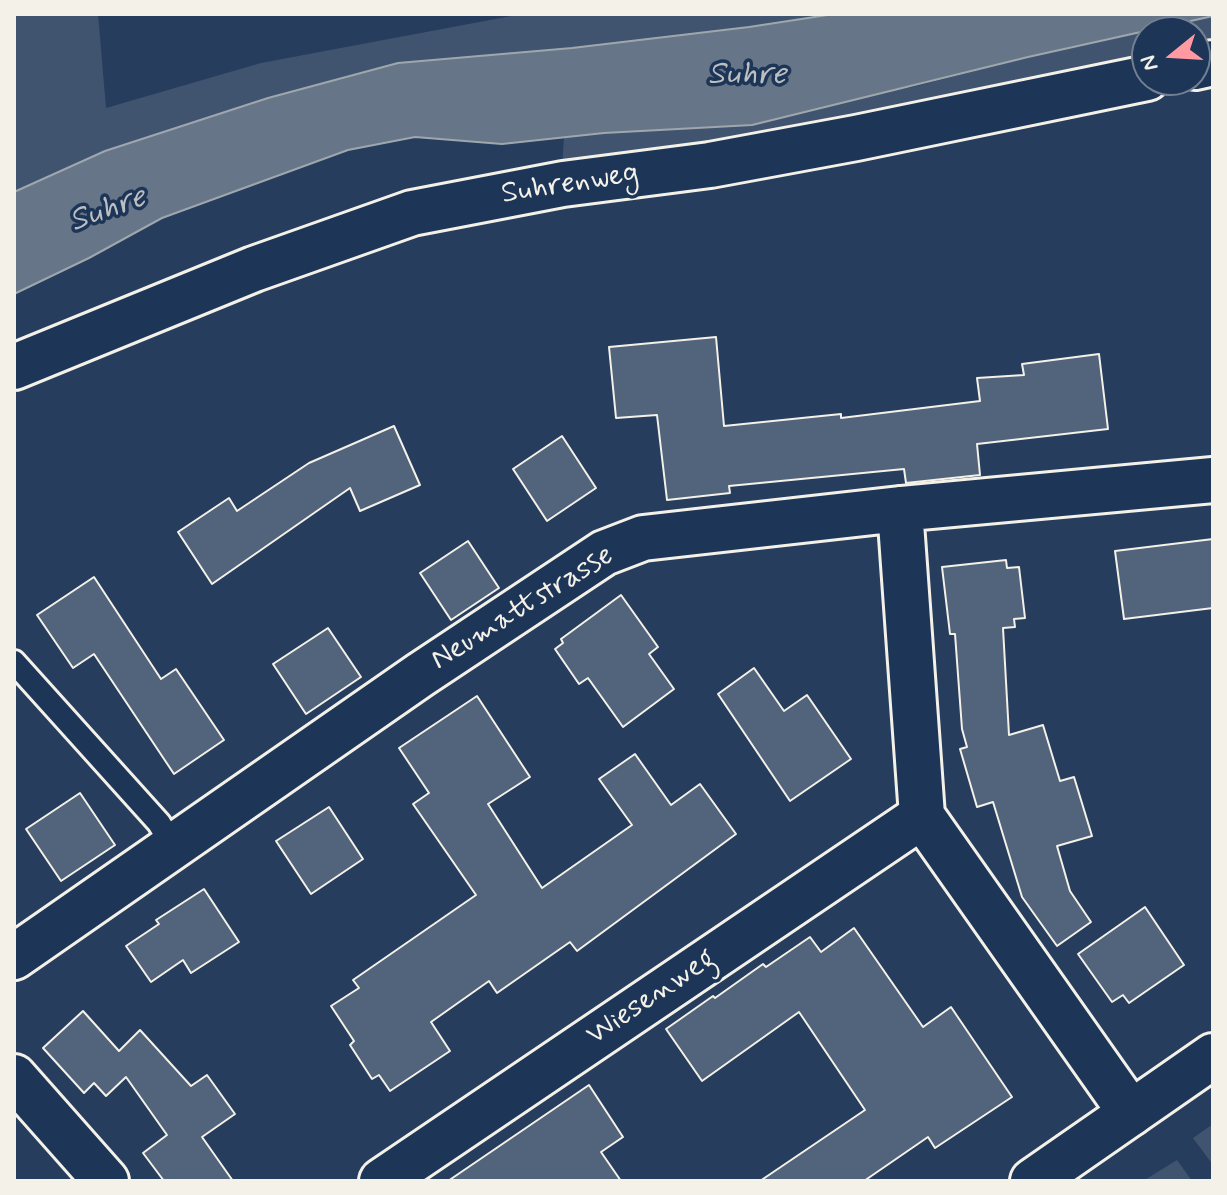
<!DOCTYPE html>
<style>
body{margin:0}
#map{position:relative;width:1227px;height:1195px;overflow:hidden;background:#263d5d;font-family:Mynerve,sans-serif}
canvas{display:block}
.frame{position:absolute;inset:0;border:16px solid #f4f1e8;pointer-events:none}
.north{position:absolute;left:1131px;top:16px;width:80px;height:80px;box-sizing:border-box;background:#1d3557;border:2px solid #738091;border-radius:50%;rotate:252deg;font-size:22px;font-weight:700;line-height:32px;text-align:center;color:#f4f1e8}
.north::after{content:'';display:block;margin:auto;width:28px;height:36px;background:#ff9aa2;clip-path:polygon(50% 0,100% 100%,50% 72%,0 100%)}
</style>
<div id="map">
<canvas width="1227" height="1195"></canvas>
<div class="frame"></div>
<div class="north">N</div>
</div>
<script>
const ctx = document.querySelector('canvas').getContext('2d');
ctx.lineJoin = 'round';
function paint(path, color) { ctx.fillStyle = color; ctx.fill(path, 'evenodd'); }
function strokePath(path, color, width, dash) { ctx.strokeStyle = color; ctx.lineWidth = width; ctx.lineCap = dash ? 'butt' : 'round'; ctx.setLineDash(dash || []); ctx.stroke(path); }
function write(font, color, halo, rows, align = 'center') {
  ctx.font = font + ' Mynerve,sans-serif'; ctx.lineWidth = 7; ctx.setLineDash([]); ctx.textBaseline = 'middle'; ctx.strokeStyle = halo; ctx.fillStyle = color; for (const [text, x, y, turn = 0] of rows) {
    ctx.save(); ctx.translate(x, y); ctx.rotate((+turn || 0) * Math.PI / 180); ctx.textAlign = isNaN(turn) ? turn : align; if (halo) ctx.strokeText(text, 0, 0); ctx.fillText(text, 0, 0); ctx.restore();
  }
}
const green = new Path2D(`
 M14 14H98L106 108 261 63 522 14H834L749 27 572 48 398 63 268 98 105 151 14 192Z
 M1213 16V43L1195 47V32H1147V58L846 128 562 168 564 137 913 87 1028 57Z
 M1213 1124V1165L1193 1138Z
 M1177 1160 1192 1181H1143Z`);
const water = new Path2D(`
 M834 14H1213V16L1028 57 752 125 604 133 502 144 415 137 348 150 162 218 89 258 14 294V192L105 151 268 98 398 63 572 48 749 27Z`);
const building = new Path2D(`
 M716 337 724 426 841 414V418L980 401 977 378 1024 375 1022 364 1099 354 1108 429 977 444 980 475 906 483 904 469 729 486 730 493 667 500 657 415 616 418 609 347Z
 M394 426 420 485 360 511 350 488 212 584 178 532 229 498 237 511 309 463Z
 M562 436 596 488 547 521 513 469Z
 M1213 539V608L1124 619 1115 551Z
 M468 541 499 588 451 620 420 573Z
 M1006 560 1007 568 1019 567 1025 618 1014 619 1015 627 1003 628 1009 735 1043 725 1060 781 1074 777 1092 836 1057 846 1070 891 1091 922 1057 946 1022 897 993 802 977 807 960 749 967 747 962 729 955 634H950L942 567Z
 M94 577 161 679 176 669 224 740 174 774 94 654 73 668 37 615Z
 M621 595 658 647 649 654 674 689 623 727 588 678 579 684 555 649 563 643 561 639Z
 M328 628 361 677 306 714 273 664Z
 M754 668 784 711 807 695 851 759 790 801 718 694Z
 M477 696 530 777 488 804 542 888 632 825 599 779 635 754 671 805 700 784 736 834 577 951 570 942 497 993 489 981 431 1022 450 1051 390 1091 379 1075 372 1079 350 1045 354 1041 331 1006 359 988 353 980 476 895 413 804 429 793 399 748Z
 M80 793 115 845 61 881 26 829Z
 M329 807 363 859 311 894 276 841Z
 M204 889 239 942 191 973 183 960 151 982 126 946 159 924 156 920Z
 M1145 907 1184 965 1129 1003 1123 995 1112 1002 1078 954Z
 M854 928 923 1027 951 1007 1012 1097 935 1148 928 1137 864 1181H760L865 1110 799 1012 702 1081 666 1029 713 996 715 998 763 964 766 967 810 937 821 952Z
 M83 1011 119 1051 140 1030 191 1086 207 1075 235 1114 202 1137 233 1181H164L143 1153 167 1135 126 1077 106 1096 94 1083 84 1093 43 1048Z
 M589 1085 623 1137 601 1152 621 1181H448Z`);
const lane = new Path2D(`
 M14 662 159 823 173 846`);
const street = new Path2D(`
 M1195 67 1213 63
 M14 367 254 269 412 213 563 184 710 165 856 138 1147 78
 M900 509 922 816 1131 1113
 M14 957 420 675 604 553 643 538 900 509 1213 480
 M14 1077 106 1181
 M382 1181 922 816`);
const secondary = new Path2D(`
 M1033 1181 1213 1056`);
const streetNames = [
 ["Suhrenweg",570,185,-9],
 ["Neumattstrasse",523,609,-32],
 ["Wiesenweg",652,998,-34]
];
const waterNames = [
 ["Suhre",747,76],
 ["Suhre",108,211,-20]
];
paint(green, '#40546f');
paint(water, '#677588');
strokePath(water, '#9fa7ae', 2);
paint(building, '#52647b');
strokePath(building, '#f4f1e8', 2);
strokePath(lane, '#f4f1e8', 28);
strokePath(street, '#f4f1e8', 50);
strokePath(secondary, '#f4f1e8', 50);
strokePath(lane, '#1d3557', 22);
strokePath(street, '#1d3557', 44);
strokePath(secondary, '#1d3557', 44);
write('30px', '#f4f1e8', '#1d3557', streetNames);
write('italic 32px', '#bcbfc2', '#1d3557', waterNames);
</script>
